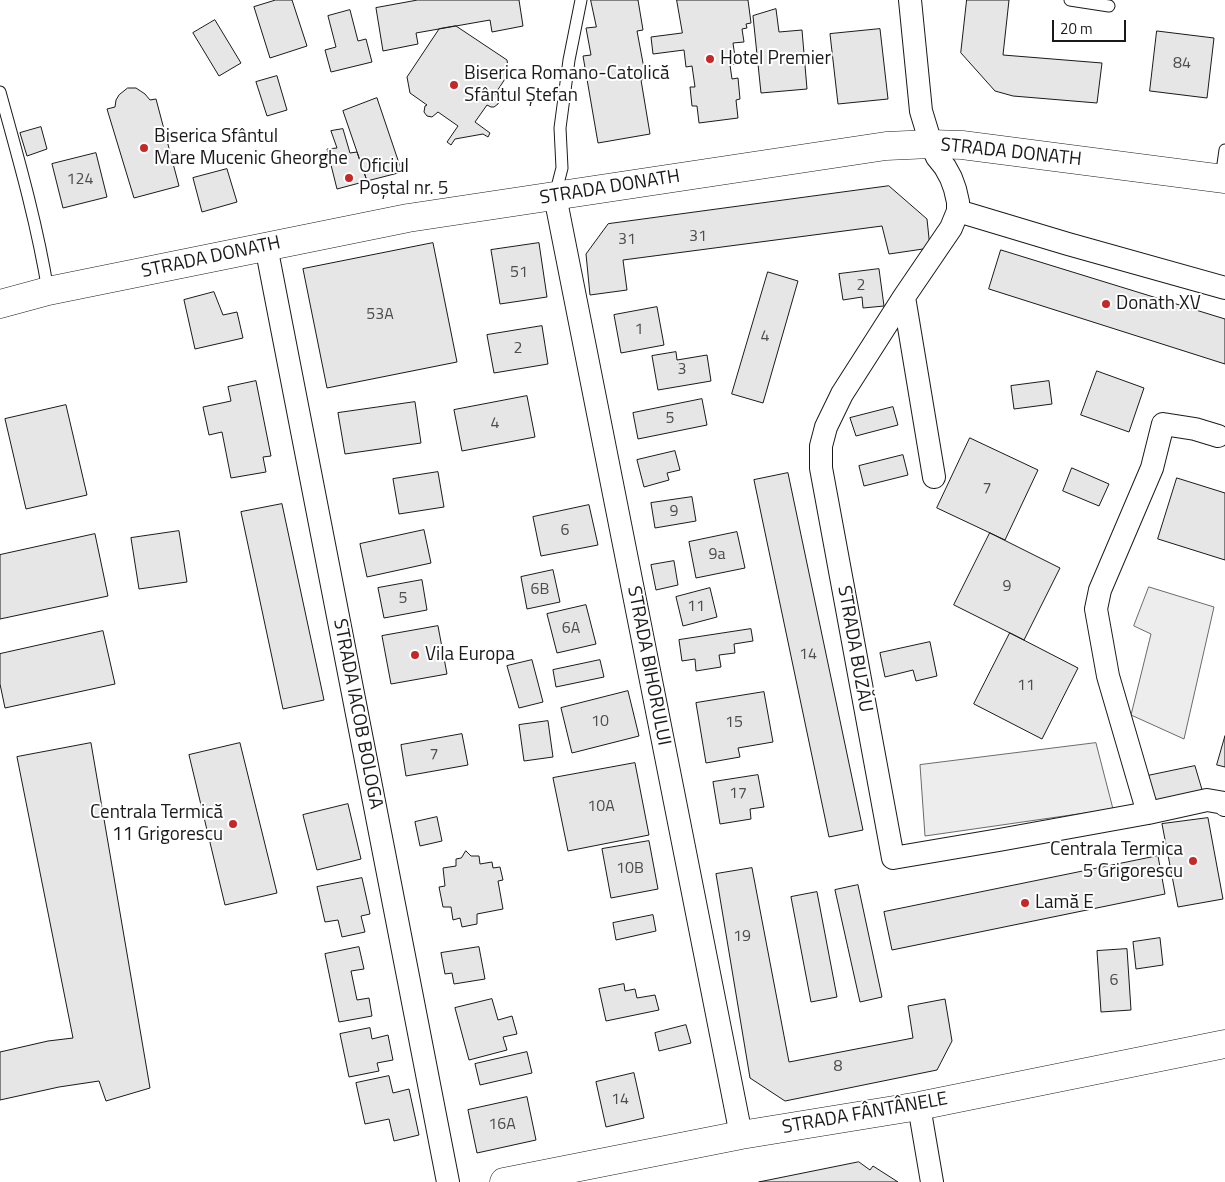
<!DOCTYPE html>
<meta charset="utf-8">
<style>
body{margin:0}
#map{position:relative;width:1225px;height:1182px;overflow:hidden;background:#fff;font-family:"Titillium Web",sans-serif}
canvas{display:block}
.scale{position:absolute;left:1052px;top:20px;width:74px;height:22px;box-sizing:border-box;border:2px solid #1a1a1a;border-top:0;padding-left:6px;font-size:15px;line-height:18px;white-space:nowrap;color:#1a1a1a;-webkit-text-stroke:4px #fff;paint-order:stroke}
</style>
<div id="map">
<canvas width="1225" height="1182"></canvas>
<div class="scale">20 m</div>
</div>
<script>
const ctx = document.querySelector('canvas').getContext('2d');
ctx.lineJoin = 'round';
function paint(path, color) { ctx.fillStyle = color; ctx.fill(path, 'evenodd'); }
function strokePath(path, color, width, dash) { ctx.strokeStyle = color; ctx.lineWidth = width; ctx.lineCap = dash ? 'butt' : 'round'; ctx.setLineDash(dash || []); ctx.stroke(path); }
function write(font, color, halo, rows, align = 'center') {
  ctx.font = font + ' "Titillium Web",sans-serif'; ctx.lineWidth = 4; ctx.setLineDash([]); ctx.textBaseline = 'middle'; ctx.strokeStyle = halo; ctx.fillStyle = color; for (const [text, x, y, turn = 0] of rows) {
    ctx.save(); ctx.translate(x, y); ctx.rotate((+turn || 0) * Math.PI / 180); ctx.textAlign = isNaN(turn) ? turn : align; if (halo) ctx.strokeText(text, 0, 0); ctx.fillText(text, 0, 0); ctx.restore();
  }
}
const built = new Path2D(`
 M1149 587 1214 607 1184 739 1131 715 1151 634 1134 626Z
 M1096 743 1113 809 925 836 920 765Z`);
const building = new Path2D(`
 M276 0H292L307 46 270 58 254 7Z
 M418 0H519L523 26 492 32 490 20 416 33 418 44 383 51 376 8Z
 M591 0H638L643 30 637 31 646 79 641 80 650 134 598 143 583 56 591 55 586 28 596 27Z
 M677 0H748L751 23 746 24 747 28 742 29 744 42 733 43 736 64 730 65 732 79 738 78 740 99 736 100 738 118 699 123 697 106H692L690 87H695L692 66 686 67 684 50 653 54 651 37 682 33Z
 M967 0H1009L1003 55 1102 63 1097 103 1013 96 995 91 961 53Z
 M776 9 779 32 802 30 807 89 761 93 753 16Z
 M350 10 358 41 366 39 372 62 331 72 325 50 336 47 328 16Z
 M215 20 241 63 219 76 193 33Z
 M456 26 507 60 509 73 495 94 499 99 498 104 494 107H491L487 105 475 122 490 133 488 137 483 134 455 139 451 145 447 142 458 126 438 112 432 117 427 116 424 112 425 106 427 105 410 93 407 77 439 29Z
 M880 29 888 99 838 104 830 34Z
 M1157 31 1214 38 1207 98 1150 91Z
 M277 76 287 110 267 116 256 82Z
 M128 88H136L145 94 150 100 156 99 179 186 134 198 107 109 115 107 116 100 119 95Z
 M377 98 402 172 367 181 343 111Z
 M41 127 47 149 27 156 20 133Z
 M343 129 350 153 357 152 367 181 337 189 327 149 337 148 331 131Z
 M96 153 107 197 63 208 52 164Z
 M227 169 237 202 202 212 193 178Z
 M889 186 927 219 930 248 889 254 882 226 623 260 627 290 590 295 586 254 608 224Z
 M433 243 457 362 327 388 303 269Z
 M539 243 547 297 500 304 491 250Z
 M1001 250 1225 319V364L989 289Z
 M879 269 884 306 863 308 862 297 843 300 839 274Z
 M768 272 798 281 763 403 732 394Z
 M214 292 223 315 237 312 243 338 195 349 184 300Z
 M657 307 664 345 621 353 614 315Z
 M542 326 548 364 494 373 487 335Z
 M676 352 677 360 707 355 711 381 658 390 652 356Z
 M1097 371 1144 388 1129 432 1081 415Z
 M256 381 271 456 263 457 266 472 231 478 222 432 209 435 203 407 231 401 228 387Z
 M1049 381 1052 404 1014 409 1011 386Z
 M527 396 535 437 462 451 454 410Z
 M702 399 707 425 638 439 633 413Z
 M415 402 421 443 345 454 338 413Z
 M66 405 87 495 26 509 5 419Z
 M893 407 898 425 856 436 850 418Z
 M970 438 1038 470 1005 540 937 508Z
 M675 451 680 470 667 473 669 480 644 487 637 460Z
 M903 455 908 475 864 486 859 466Z
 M1072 468 1109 484 1099 506 1063 491Z
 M438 472 444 507 399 514 393 479Z
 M788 473 863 830 829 837 754 480Z
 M1177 478 1225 493V560L1158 539Z
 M692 497 696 521 655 528 651 503Z
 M282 504 324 700 283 709 241 512Z
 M589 505 598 545 541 556 533 517Z
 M424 530 431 563 367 577 360 544Z
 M179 531 187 582 139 589 131 538Z
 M737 532 745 568 696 578 689 542Z
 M990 533 1060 568 1024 640 954 605Z
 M95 534 108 596 0 619V555Z
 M674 561 678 585 656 590 651 565Z
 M553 570 560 602 527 609 521 577Z
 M422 580 427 610 384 618 378 588Z
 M710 588 717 617 683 626 676 597Z
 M586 605 596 644 557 653 547 614Z
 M438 626 447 674 391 684 382 636Z
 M751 629 753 641 734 644 735 653 719 655 721 667 696 671 695 659 682 661 679 640Z
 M103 631 115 684 5 708 0 684V654Z
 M1010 633 1078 668 1042 739 974 704Z
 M930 642 937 676 916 681 913 670 885 677 880 653Z
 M532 660 543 702 519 708 507 666Z
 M600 660 604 677 556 687 553 670Z
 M628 691 639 736 572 753 561 708Z
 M764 692 773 742 738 748 740 757 706 763 696 703Z
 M548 721 553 757 524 761 519 725Z
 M462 734 468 765 406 776 401 745Z
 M1225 736V767L1217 765Z
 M91 743 150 1088 106 1101 99 1081 59 1087 0 1100V1052L48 1041 73 1038 17 757Z
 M240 743 277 893 225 905 189 755Z
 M635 763 649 835 568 851 553 778Z
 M1195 766 1203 793 1156 803 1147 776Z
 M758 775 764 807 750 809 751 819 720 824 713 782Z
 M348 804 361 859 317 870 303 815Z
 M437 817 442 841 420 846 415 822Z
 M1208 818 1223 899 1178 907 1162 824Z
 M649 841 658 889 611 898 602 849Z
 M466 851 471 856H479L480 864 492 862 493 868 500 867 503 880 498 881 503 909 477 914V924L462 927 460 918 453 920 451 907H443L439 887 445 886 443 868 456 866V859L461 858Z
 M1158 856 1165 894 892 950 884 912Z
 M752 868 789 1062 913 1038 908 1006 945 999 952 1041 937 1070 785 1101 750 1078 716 874Z
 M362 878 370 914 361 916 365 932 342 937 338 920 325 922 317 887Z
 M858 885 882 997 860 1002 835 890Z
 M817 892 837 997 811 1002 791 897Z
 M653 915 656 931 616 940 613 923Z
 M1160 938 1163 965 1136 969 1133 942Z
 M359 947 364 969 351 971 357 1000 369 998 372 1016 339 1022 325 954Z
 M479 947 485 979 454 984 452 973 445 974 441 953Z
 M1127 949 1131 1010 1101 1012 1097 951Z
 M624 984 625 991 635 989 637 998 655 995 659 1010 606 1021 599 989Z
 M492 999 498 1020 512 1016 517 1034 503 1037 507 1050 469 1060 455 1008Z
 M686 1025 691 1043 659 1051 655 1033Z
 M370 1028 372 1039 388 1035 393 1060 377 1063 379 1071 349 1077 340 1034Z
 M527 1052 532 1073 480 1085 475 1064Z
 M634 1073 644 1118 606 1127 596 1082Z
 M389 1076 393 1093 409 1089 419 1135 394 1141 389 1119 365 1124 356 1083Z
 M527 1097 536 1140 477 1153 468 1110Z
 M859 1162 870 1170 873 1166 898 1182H759Z`);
const lane = new Path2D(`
 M1070 0 1109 6
 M0 92C18 157 37 223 48 291
 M1221 178 1225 150
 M555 195 562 168 560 128 569 60 581 0`);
const street = new Path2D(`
 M910 0 921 111 931 144 937 157 945 167 951 178 955 189 958 202V211L951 228 904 297 842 394 826 427 821 446V468L893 858 999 840 1148 813 1207 800 1224 803 1225 805
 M555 196 741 1135
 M958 211 1068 244 1225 288
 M266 246 448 1182
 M904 297 934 477
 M1148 813 1108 676 1096 609 1100 590 1152 468 1163 424 1195 429 1218 436
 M919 1106 932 1182`);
const secondary = new Path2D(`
 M0 304 48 291 408 218 886 146 931 144 962 145 1225 179
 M504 1182 741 1135 919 1106 1225 1044`);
const markers = [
 [710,59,5,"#c62828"],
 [454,85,5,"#c62828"],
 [144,148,5,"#c62828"],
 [349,178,5,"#c62828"],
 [1106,304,5,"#c62828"],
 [415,655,5,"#c62828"],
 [233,824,5,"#c62828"],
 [1193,861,5,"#c62828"],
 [1025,903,5,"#c62828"]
];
const numberNames = [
 ["84",1182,64],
 ["124",80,180],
 ["31",698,237],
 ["31",627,240],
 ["51",519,273],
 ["2",861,286],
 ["53A",380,315],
 ["1",639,330],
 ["4",765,337],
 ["2",518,349],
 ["3",682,370],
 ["5",670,419],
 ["4",495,424],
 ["7",987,489],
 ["9",674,512],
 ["6",565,531],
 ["9a",717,555],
 ["9",1007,587],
 ["6B",540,590],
 ["5",403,599],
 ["11",696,607],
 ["6A",571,629],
 ["14",808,655],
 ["11",1026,686],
 ["10",600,722],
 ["15",734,723],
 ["7",434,755],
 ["17",738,794],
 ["10A",601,807],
 ["10B",630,869],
 ["19",742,937],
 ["6",1114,981],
 ["8",838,1067],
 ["14",620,1100],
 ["16A",502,1125]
];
const poiNames = [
 ["Hotel Premier",720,59],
 ["Biserica Romano-Catolică",464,74],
 ["Sfântul Ștefan",464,96],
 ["Biserica Sfântul",154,137],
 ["Mare Mucenic Gheorghe",154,159],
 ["Oficiul",359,167],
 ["Poștal nr. 5",359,189],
 ["Donath XV",1116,304],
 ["Vila Europa",425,655],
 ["Centrala Termică",223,813,"right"],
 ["11 Grigorescu",223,835,"right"],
 ["Centrala Termica",1183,850,"right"],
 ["5 Grigorescu",1183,872,"right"],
 ["Lamă E",1035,903]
];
const streetNames = [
 ["STRADA DONATH",1011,153,6],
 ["STRADA DONATH",610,188,-9],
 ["STRADA DONATH",211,258,-12],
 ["STRADA BUZĂU",854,649,80],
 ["STRADA BIHORULUI",648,666,79],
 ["STRADA IACOB BOLOGA",357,714,79],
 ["STRADA FÂNTÂNELE",865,1114,-10]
];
paint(built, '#ededed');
strokePath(built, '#6a6a6a', 1);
paint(building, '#e6e6e6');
strokePath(building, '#1a1a1a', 1);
strokePath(lane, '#1a1a1a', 13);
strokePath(street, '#1a1a1a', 24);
strokePath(secondary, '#1a1a1a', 29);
strokePath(lane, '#fff', 11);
strokePath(street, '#fff', 22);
strokePath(secondary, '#fff', 28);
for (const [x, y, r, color] of markers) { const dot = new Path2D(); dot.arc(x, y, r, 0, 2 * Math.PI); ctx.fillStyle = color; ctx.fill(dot); strokePath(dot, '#fff', 2); }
write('16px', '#4d4d4d', null, numberNames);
write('19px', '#1a1a1a', '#fff', poiNames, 'left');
write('19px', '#1a1a1a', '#fff', streetNames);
</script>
